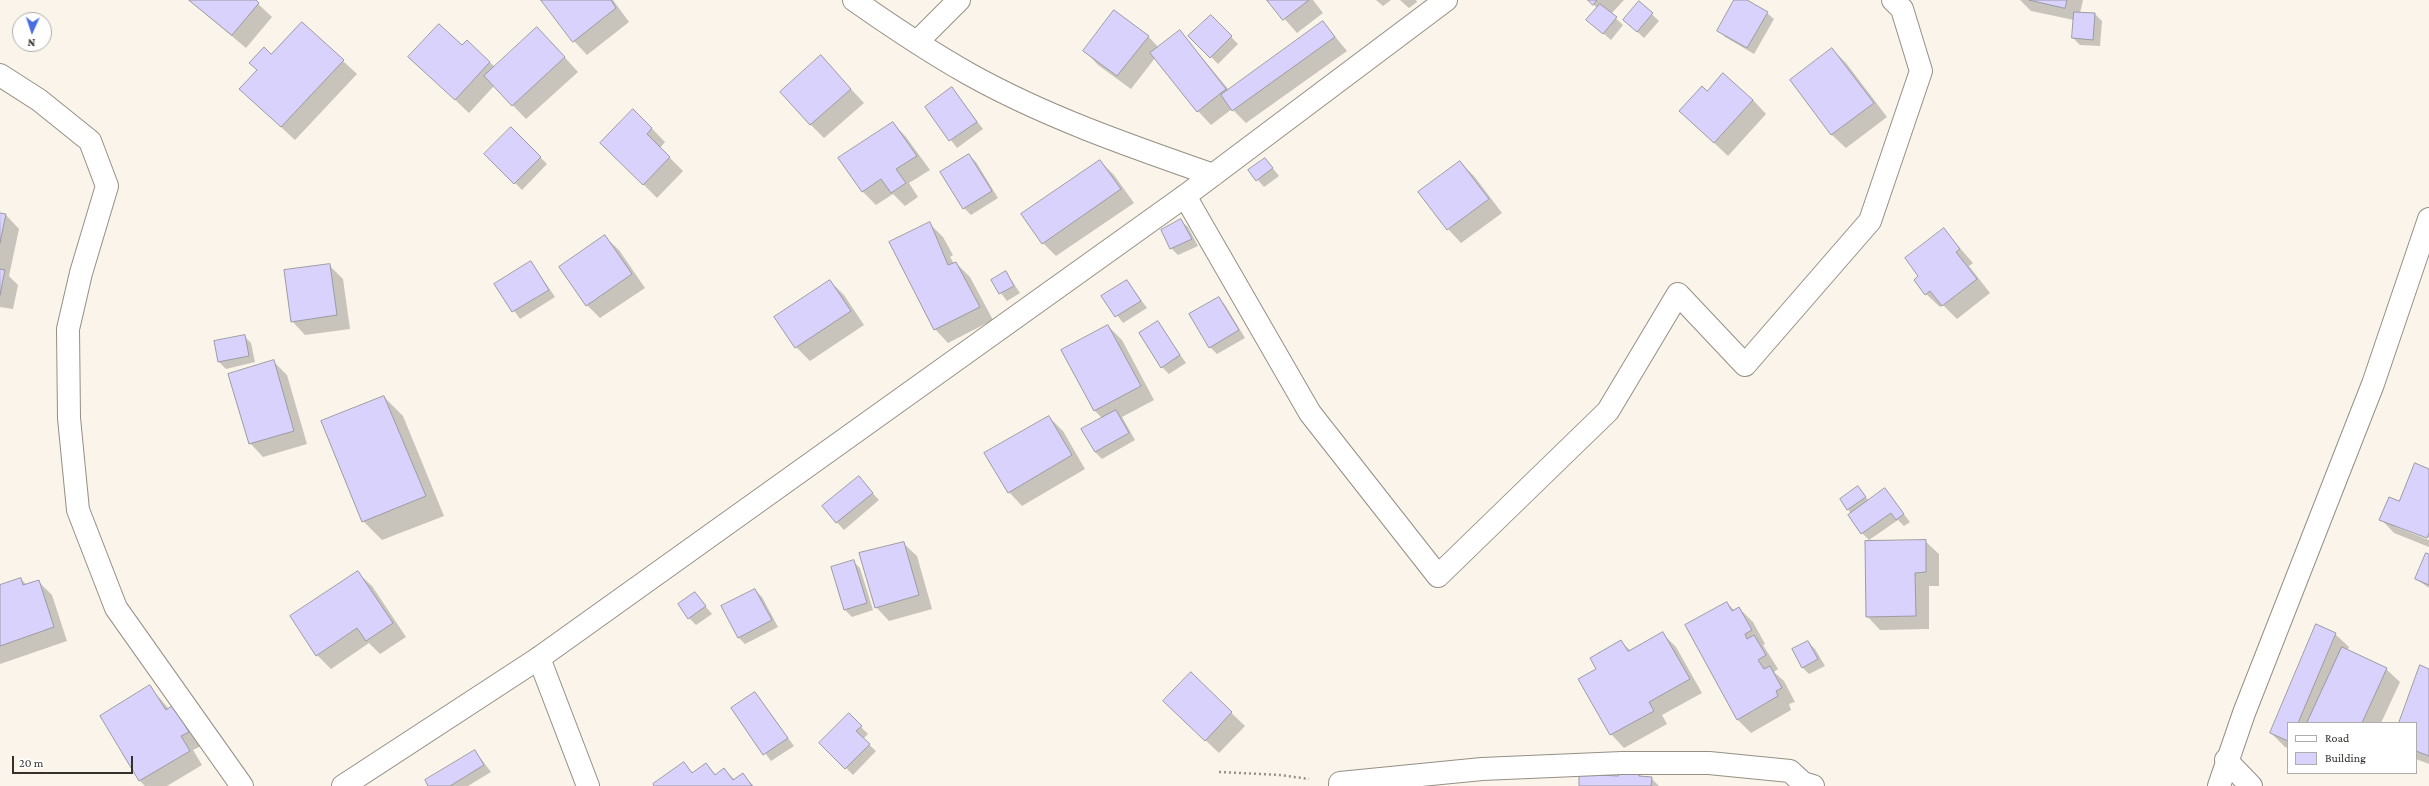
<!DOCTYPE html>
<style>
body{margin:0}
#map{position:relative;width:2429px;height:786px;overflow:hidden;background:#fbf4ea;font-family:"Crimson Pro",serif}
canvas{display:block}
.legend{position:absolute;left:2287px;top:722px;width:130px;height:52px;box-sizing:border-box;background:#fff;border:1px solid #aeadab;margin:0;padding:5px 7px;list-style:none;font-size:12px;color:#34312d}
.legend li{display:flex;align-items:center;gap:8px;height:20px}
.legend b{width:20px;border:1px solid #aeadab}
.north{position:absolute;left:12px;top:12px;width:40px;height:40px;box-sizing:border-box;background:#fff;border:1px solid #aeadab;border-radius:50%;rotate:183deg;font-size:11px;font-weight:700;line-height:16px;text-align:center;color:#34312d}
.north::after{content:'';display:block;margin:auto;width:14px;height:18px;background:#4a6ee2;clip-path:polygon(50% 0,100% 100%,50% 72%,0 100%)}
.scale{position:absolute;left:12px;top:756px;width:121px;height:18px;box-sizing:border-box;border:2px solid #34312d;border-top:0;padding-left:5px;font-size:12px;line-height:14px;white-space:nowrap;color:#34312d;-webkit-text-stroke:3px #fff;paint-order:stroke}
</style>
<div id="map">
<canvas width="2429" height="786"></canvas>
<ul class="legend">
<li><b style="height:5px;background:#fff"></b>Road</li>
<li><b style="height:11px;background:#d9d2fd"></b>Building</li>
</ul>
<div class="north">N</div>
<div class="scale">20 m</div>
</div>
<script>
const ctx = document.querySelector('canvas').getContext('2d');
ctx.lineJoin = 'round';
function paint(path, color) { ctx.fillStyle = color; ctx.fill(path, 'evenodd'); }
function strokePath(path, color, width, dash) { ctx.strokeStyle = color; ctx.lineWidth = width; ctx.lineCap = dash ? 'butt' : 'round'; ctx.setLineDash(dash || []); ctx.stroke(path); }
const shadow = new Path2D(`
 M189 0H254L272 17 246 48Z
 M542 0H613L629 22 587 55 574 41Z
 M1268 0H1313L1323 13 1297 33Z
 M1376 0H1391L1383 6Z
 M1400 0H1416L1417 2 1409 8Z
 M1589 0H1624L1611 14 1623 25 1611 40 1588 20 1597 8Z
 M1735 0H1745L1767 13 1774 19 1754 54 1725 37 1718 30Z
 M2020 0H2083L2080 13 2095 14 2102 21 2100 46 2080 45 2073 38 2074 20 2031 11Z
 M1639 2 1659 21 1644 38 1631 26Z
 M1211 16 1238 44 1218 64 1190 36Z
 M1323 22 1347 51 1246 123 1232 109 1211 125 1198 111 1155 58 1131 89 1098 65 1085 51 1148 36 1159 48 1180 31 1229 90Z
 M467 41 495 67 551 42 578 72 526 119 494 86 469 113 410 57 462 46Z
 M1832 49 1846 63 1887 117 1846 148 1832 135 1791 80Z
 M271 56 343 61 357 74 295 140 254 102Z
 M821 57 864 103 824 138 810 124Z
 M952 88 983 129 957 148 926 107Z
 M1707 93 1753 100 1766 114 1728 156 1680 111Z
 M634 110 665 142 660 148 683 171 657 198 601 142Z
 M893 123 906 137 930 170 909 183 918 197 905 206 893 194 876 205 863 192 839 159Z
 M511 129 547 164 522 190 486 154Z
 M969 155 976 162 998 198 971 215 964 208Z
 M1100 161 1114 175 1134 203 1056 256 1043 243Z
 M1460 162 1474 176 1502 213 1461 243 1448 229Z
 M1271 166 1279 176 1264 187 1249 170Z
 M0 214 6 215 19 229 9 276 18 285 13 309 0 307Z
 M1181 221 1188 227 1198 246 1178 255 1171 248Z
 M929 223 943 237 953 255 950 257 954 264 956 263 970 277 993 320 948 343 935 329Z
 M1944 230 1973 263 1969 266 1990 293 1957 319 1943 305 1940 307 1926 294 1920 276Z
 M605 237 619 250 645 288 600 318 587 305Z
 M531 262 555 297 520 319 495 284Z
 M329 265 343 279 350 329 305 335 292 321Z
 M1006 272 1020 293 1007 301 992 281Z
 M830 281 844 295 864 325 810 361 796 347 775 318Z
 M1127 281 1147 308 1123 323 1103 296Z
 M1219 298 1225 305 1245 338 1217 354 1210 347Z
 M1158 323 1186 363 1169 374 1162 367Z
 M1108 326 1122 340 1154 400 1122 417 1135 440 1102 459 1095 452 1102 418 1095 411 1063 350Z
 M244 336 251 343 255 362 226 369 219 362Z
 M273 361 287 375 307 444 263 457 250 443Z
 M384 397 403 416 444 516 382 540 363 521Z
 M1049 417 1063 431 1085 469 1022 506 1009 492Z
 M2429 470V538L2396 525V527L2429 540V547L2394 533 2381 519 2400 503Z
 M859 478 879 500 844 530 823 507Z
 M1858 488 1869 501 1885 490 1910 522 1904 526 1898 520 1869 540 1862 533 1848 509Z
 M1925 541 1939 554V586H1929V629L1880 630 1867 616Z
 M903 543 917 556 932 609 889 621 876 607Z
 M2429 555V588L2416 579Z
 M853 561 860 568 873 610 852 617 845 610 832 567Z
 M358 573 372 586 406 637 380 654 369 643 331 669 317 655 292 616Z
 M21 579 27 585 38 581 52 595 67 641 0 664V586Z
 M755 590 762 597 778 627 745 644 738 637Z
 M695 594 712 614 696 625 689 618Z
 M1727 603 1734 610 1739 608 1753 622 1765 644 1763 645 1778 669 1774 672 1784 681 1795 702 1789 704 1791 710 1751 733 1737 719Z
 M1662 633 1676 647 1702 693 1662 715 1667 724 1624 748 1611 734 1598 669 1621 642 1631 651Z
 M2335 634 2349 647 2347 651 2386 669 2400 682 2381 723H2288V748L2285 747 2271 733Z
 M1808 642 1815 649 1825 666 1809 674 1802 667Z
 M2429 670V764L2416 759V723H2400Z
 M1191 674 1245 726 1219 753 1178 714Z
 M150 687 169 709 173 707 201 746 193 750 202 765 167 786H145L140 781 101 716Z
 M755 693 794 746 771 761 732 709Z
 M849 715 868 734 863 739 876 751 853 775 821 743Z
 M475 751 491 772 468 786H429Z
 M684 764 693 773 706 764 716 775 724 769 735 780 743 775 754 786H656Z
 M1639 774 1642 777 1651 778 1659 786H1580Z`);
const building = new Path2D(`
 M189 0H256L259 3 232 35Z
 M541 0H611L616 8 573 42Z
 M1267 0H1309L1283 20Z
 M1588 0H1597L1593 5Z
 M1734 0H1747L1768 12 1747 48 1717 31Z
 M2029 0H2067L2065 8Z
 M1639 1 1653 13 1637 32 1623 20Z
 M1600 4 1617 17 1603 34 1586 20Z
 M1114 10 1149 36 1117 76 1083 51Z
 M2074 12 2095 13 2093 40 2072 38Z
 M1211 15 1232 36 1210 58 1188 36Z
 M1323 21 1335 37 1232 111 1221 95Z
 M302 22 344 60 281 127 239 89 257 70 249 63 264 47 271 54Z
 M439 24 462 45 467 40 490 62 455 100 408 57Z
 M537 27 565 57 512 106 484 76Z
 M1180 30 1226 89 1197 112 1150 53Z
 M1832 48 1874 103 1831 135 1790 80Z
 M821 55 851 89 810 125 780 92Z
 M1723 73 1753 100 1714 143 1679 111 1702 86 1707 91Z
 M952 87 977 122 949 141 925 107Z
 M633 109 652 128 647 134 670 157 643 185 600 143Z
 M893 122 917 156 896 169 906 183 891 193 881 179 862 192 838 158Z
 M511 127 541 157 514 184 484 154Z
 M969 154 992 191 963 209 940 172Z
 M1265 158 1273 168 1256 181 1248 170Z
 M1100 160 1121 189 1042 244 1021 214Z
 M1460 161 1489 199 1447 230 1418 192Z
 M0 213 6 214 0 243Z
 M1181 219 1192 239 1170 249 1161 230Z
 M930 222 948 265 956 262 980 307 934 330 889 242Z
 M1944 228 1960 249 1956 252 1977 279 1942 306 1930 291 1925 295 1914 280 1918 276 1905 258Z
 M605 235 632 274 586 306 559 267Z
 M531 261 549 290 512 312 494 284Z
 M330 264 337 315 291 322 284 270Z
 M0 269 5 270 0 295Z
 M1006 271 1014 286 999 294 991 280Z
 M830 280 851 311 795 348 774 317Z
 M1127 280 1141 301 1115 317 1101 296Z
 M1219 297 1239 330 1209 348 1189 314Z
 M1158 321 1180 355 1161 368 1139 333Z
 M1108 325 1141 386 1094 411 1061 350Z
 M245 335 249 356 218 362 214 341Z
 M274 360 294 431 249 444 228 374Z
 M384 396 426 496 362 522 321 421Z
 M1116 410 1129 433 1095 452 1081 429Z
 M1049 416 1072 455 1008 493 984 453Z
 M2415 463 2429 469V533L2427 538 2379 520 2389 497 2399 501Z
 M859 476 873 493 836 523 822 506Z
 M1858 486 1866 497 1847 510 1840 499Z
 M1885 488 1904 514 1896 520 1891 513 1861 534 1848 515Z
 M1926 540V572L1915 573 1916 616 1866 617 1865 541Z
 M904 542 919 595 875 608 859 553Z
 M2426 553 2429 554V585L2415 579Z
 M854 560 867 603 844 610 831 567Z
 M358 571 393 623 366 641 357 628 316 656 290 616Z
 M21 578 23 585 39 580 54 627 0 646V585Z
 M755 589 772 620 738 638 721 606Z
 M695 592 706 606 688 619 678 604Z
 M1727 602 1732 611 1739 607 1752 630 1745 634 1747 639 1754 635 1766 655 1758 660 1764 669 1770 666 1782 688 1776 691 1778 696 1737 720 1685 625Z
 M2316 624 2336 633 2298 723H2288V741L2270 733Z
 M1663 632 1690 679 1649 702 1654 711 1610 735 1578 679 1596 669 1590 658 1621 640 1628 651Z
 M1808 641 1818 659 1802 668 1792 649Z
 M2342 647 2387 668 2362 723H2307Z
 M2420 665 2429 669V756L2416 751V723H2399Z
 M1191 672 1232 712 1205 741 1163 701Z
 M150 685 166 710 173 705 189 732 181 736 190 751 139 781 100 716Z
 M755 692 788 738 763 755 731 708Z
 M849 713 862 726 856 731 870 744 845 769 819 743Z
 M475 750 484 765 450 786H428L425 780Z
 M684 762 692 773 706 763 715 775 724 768 733 780 743 773 752 786H654L653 784Z
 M1618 772 1639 773V776L1652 777 1651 786H1579V774L1618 776Z`);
const path = new Path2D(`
 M1219 772 1280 775 1309 779`);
const street = new Path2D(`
 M918 41 959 0
 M0 75 39 100 90 141 107 186 81 273 68 329 69 418 78 510 116 608 242 786
 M1185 196 1310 413 1438 576 1608 411 1678 294 1745 365 1870 221 1921 71 1902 9 1893 0
 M539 658 588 786
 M2226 760 2251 786
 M1340 786V783L1482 769 1622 763H1709L1790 771 1803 783 1813 786`);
const secondary = new Path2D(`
 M854 0C891 26 930 52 969 74 1046 117 1130 146 1213 175
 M343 786 539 658 1185 196 1446 0
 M2219 786 2244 713 2373 384 2429 219`);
paint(shadow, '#0003');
paint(building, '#d9d2fd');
strokePath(building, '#9b9aa4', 1);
strokePath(street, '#958f85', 24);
strokePath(secondary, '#958f85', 24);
strokePath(path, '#96918a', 2.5, [2, 3]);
strokePath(street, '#fff', 22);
strokePath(secondary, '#fff', 22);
</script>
